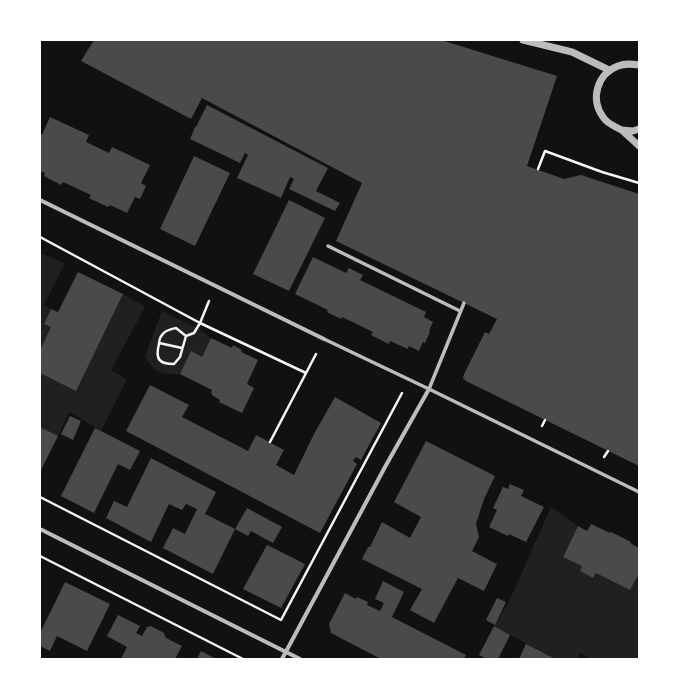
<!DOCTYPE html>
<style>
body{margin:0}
#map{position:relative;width:679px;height:699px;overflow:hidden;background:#111;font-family:Montserrat,sans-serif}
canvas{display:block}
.frame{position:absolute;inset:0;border:41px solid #fff;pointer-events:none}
</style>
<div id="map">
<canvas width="679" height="699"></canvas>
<div class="frame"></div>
</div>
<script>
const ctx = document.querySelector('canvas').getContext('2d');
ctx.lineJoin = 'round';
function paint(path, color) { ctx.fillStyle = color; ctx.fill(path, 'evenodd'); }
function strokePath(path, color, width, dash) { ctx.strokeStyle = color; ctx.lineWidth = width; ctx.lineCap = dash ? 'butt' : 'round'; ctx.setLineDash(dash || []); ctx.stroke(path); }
const green = new Path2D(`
 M40 253 65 263 44 305 51 309 44 324 51 327 40 350Z
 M123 294 145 307 111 370 127 379 101 431 69 412 58 436 40 427V373L76 390Z
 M162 311 197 328 211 338 202 357 191 352 180 374C160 375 155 373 145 356Z
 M551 507 578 526 563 556 582 566 580 571 593 578 596 573 630 590 639 573V659H615L610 657 609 659H589L580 653 577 659H555L494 626 508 604Z`);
const building = new Path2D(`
 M94 40H441L557 76 527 166 564 179 581 175 639 194V466L466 381 463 378 464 374 485 332 489 334 497 319 336 241 362 183 202 98 191 119 81 61Z
 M207 105 328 168 316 191 340 203 335 211 289 189 294 179 290 177 281 198 237 178 248 155 245 153 240 163 190 139 195 127H196Z
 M50 117 89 135 86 142 109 153 112 147 150 165 141 183 146 186 140 199 135 197 127 213 110 205 108 207 89 198 91 195 63 182 61 185 44 176 45 173 40 171V134L42 135Z
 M194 156 230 173 195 246 160 229Z
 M289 200 325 218 289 291 253 274Z
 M313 257 346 273 349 268 363 275 360 280 426 312 424 317 433 322 429 331 430 332 425 343 423 342 419 351 409 346 408 349 390 341 389 344 371 335 373 332 342 317 341 319 327 312 328 310 295 294Z
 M78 272 123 294 76 391 40 373V350L51 327 44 324 51 309 58 312Z
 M211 338 232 348 233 345 242 350 241 352 258 360 247 384 254 388 242 413 219 402 220 400 213 396 211 393 212 390 180 374 191 351 202 357Z
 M150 385 189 405 182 417 248 451 256 435 284 450 276 465 294 475 314 434 335 397 381 423 361 460 356 457 353 461 357 464 320 533 126 431Z
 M70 416 81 421 73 440 61 434Z
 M40 427 58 436 40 472Z
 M95 428 140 451 130 470 118 464 94 513 61 496Z
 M426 441 495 476 484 499 476 524 479 537 472 551 497 564 484 591 458 578 434 623 410 610 422 589 362 559 368 547H370L382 522 410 538 421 517 394 502Z
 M151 458 216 492 205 514 235 529 247 508 282 527 273 543 251 531 248 536 235 529 213 574 163 548 173 528 185 534 197 509 186 504 182 510 169 504 151 542 106 518 114 501 127 507Z
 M510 484 524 490 521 496 544 507 526 542 509 534 508 536 489 527 497 510 493 508 503 487 508 489Z
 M591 524 610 533 611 532 631 542 630 543 639 548V573L630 590 596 573 593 578 580 571 582 566 563 557 578 526 587 531Z
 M267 545 305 564 281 608 243 589Z
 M383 581 404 592 392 617 466 655 464 659H381L331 633 329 624 345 593 356 599 357 597 368 602 367 605 380 611 384 603 375 599Z
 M65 582 110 604 87 651 57 636 50 651 40 646V633Z
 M497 598 506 602 495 625 486 620Z
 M118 615 140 626 136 633 142 636 147 627 151 626 164 633 166 638 182 646 175 659H121L127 647 107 636Z
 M494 626 510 635 498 659H487L479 655Z
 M526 644 540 651 555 659H519Z
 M201 651 216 659H197Z`);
const path = new Path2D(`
 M538 169 545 151 602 172 639 183
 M40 237 200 323 209 301
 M186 336 180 357 174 364C159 364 155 359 159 344 159 342 160 337 162 335 165 330 171 329 176 328L186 336 194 333 200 323 306 373
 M159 343 182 348
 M542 426 545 420
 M270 442 316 354
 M604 457 608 451
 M40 497 281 620 402 393
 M40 556 243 659`);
const pedestrian = new Path2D(`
 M328 246 460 311
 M324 339 429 389 639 492
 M429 389 464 303`);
const minor = new Path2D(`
 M40 200 324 339
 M40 529 300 659
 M282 659 385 467 429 389`);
const tertiary = new Path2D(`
 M523 40 572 52 609 70
 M639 65C632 64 625 63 618 66 597 74 590 99 603 117 608 125 616 126 623 131 628 136 634 141 639 146
 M622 130 633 131 639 129`);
paint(green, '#202020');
paint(building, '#4a4a4a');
strokePath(path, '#f5f5f5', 2.5);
strokePath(pedestrian, '#bcbcbc', 3.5);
strokePath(minor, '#bcbcbc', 4);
strokePath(tertiary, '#bcbcbc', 7);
</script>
